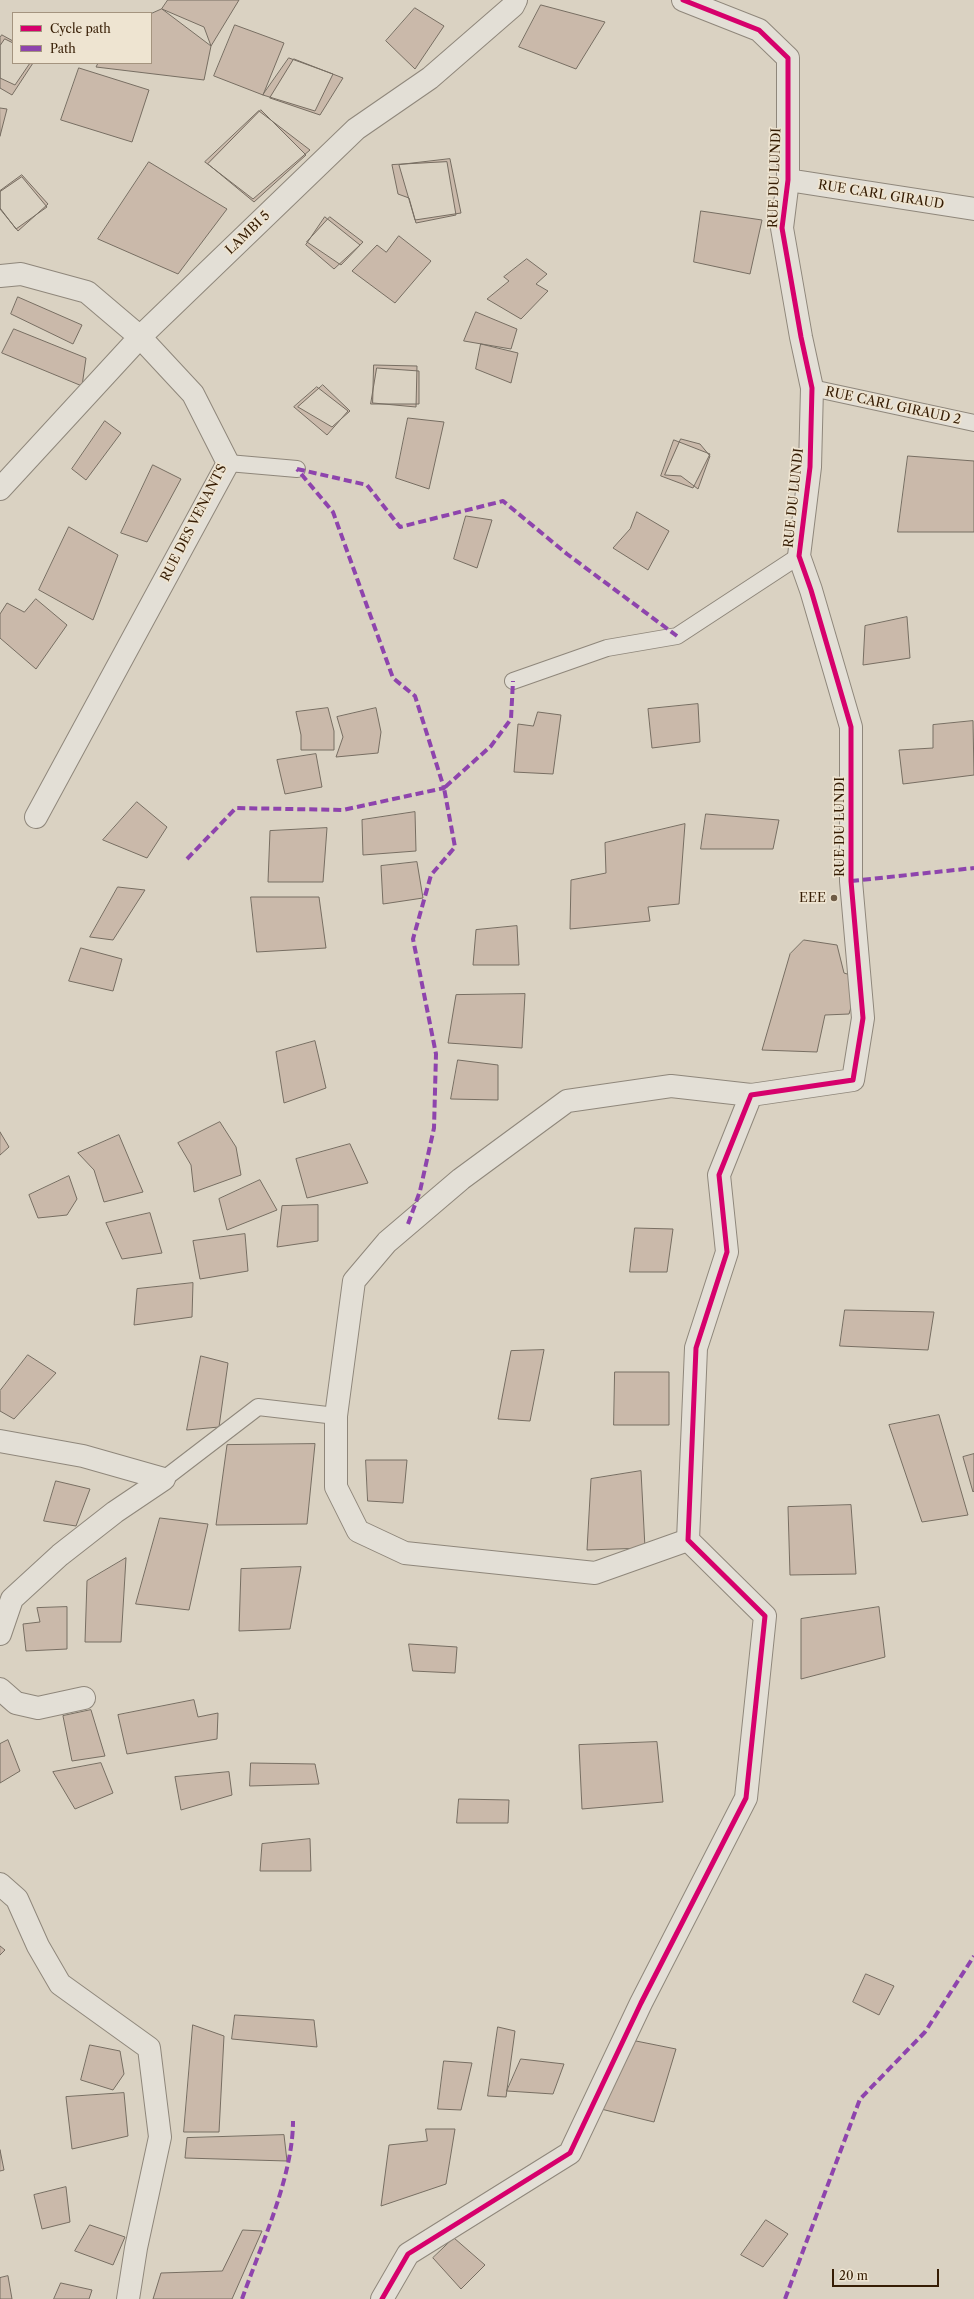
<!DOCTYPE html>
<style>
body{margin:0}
#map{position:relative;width:974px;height:2299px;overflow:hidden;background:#dad2c2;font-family:"Libre Caslon Text",serif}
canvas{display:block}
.legend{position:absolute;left:12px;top:12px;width:140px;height:52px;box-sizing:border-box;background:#eee4d1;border:1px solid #a4947f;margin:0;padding:5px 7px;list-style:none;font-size:12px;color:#361d04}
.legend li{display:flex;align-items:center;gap:8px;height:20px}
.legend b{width:20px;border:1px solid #a4947f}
.scale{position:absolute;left:832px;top:2269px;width:107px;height:18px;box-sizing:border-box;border:2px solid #361d04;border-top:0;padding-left:5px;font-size:12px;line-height:14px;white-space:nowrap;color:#361d04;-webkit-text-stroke:3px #eee4d1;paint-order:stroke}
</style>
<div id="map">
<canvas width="974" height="2299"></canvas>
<ul class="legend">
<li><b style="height:5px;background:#d6006c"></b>Cycle path</li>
<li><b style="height:5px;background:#8e44ad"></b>Path</li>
</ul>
<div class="scale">20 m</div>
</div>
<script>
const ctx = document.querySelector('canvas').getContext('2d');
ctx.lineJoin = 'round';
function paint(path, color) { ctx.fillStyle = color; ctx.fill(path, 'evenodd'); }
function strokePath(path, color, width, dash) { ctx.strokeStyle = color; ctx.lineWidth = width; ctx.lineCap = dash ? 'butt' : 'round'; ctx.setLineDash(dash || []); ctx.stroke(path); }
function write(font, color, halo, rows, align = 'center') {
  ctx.font = font + ' "Libre Caslon Text",serif'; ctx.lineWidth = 3.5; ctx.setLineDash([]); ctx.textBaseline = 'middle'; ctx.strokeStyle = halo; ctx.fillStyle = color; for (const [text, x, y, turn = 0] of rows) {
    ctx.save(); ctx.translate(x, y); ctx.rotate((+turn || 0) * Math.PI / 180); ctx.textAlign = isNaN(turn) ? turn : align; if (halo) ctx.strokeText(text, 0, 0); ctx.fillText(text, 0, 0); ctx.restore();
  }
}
const building = new Path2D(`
 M168 0H239L211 46 162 9Z
 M541 5 605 22 576 69 519 47Z
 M415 8 444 26 415 69 386 41Z
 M162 9 204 27 211 46 204 80 96 67 98 63H151V14Z
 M235 25 284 43 263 95 214 76Z
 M2 35 13 41V63H33L12 95 0 88V38Z
 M5 39 13 43V63H30L15 85 0 78V46Z
 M289 58 333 74 315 111 263 95Z
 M294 59 343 78 320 115 270 98Z
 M79 68 149 90 132 142 61 120Z
 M0 108 7 109 0 136Z
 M261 110 306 155 254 202 208 164Z
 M259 111 310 150 253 199 205 162Z
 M450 159 461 213 415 220 399 165Z
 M149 162 227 209 178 274 98 239Z
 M447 162 456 215 416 223 409 198 398 194 392 165Z
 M22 175 48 204 18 231 0 209V191Z
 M22 177 47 207 16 229 0 208V192Z
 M701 211 762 220 750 274 694 262Z
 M325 217 360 245 334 269 306 245Z
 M330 217 363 242 341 265 307 242Z
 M399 236 431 261 395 303 352 271 377 245 386 252Z
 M527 259 547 274 536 284 548 291 521 319 487 299 509 281 504 277Z
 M18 297 82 325 73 344 11 314Z
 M476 312 517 329 511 349 464 341Z
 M14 329 86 358 82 386 2 353Z
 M481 344 518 353 511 383 476 369Z
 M374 365 417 366 416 407 373 403Z
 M377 368 419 371V404H371Z
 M323 385 350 411 332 427 298 407Z
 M317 387 348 411 327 435 294 407Z
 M408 418 444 422 429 489 396 478Z
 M105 421 121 433 86 480 72 469Z
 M681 439 700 444 710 456 698 489 681 476 665 475Z
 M674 440 710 454 693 488 661 476Z
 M908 456 974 461V532H898Z
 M153 465 181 479 147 542 121 533Z
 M637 512 669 531 648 570 613 548 630 529Z
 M466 516 492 520 477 568 454 559Z
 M69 527 118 555 93 620 39 590Z
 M36 599 67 625 36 669 0 638V614L7 603 24 612Z
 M907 617 910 658 863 665 865 626Z
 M698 704 700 742 652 748 648 709Z
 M328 708 334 731V750H301V735L296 712Z
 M376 708 381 732 378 753 336 757 343 737 337 717Z
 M538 712 561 715 553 774 514 772 518 724 533 726Z
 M973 721 974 775 903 784 899 750 933 748V725Z
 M316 754 322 787 285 794 277 760Z
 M137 802 167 827 147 858 103 840Z
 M415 812 416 851 363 855 362 820Z
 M706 814 779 820 773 849H701Z
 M685 824 679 904 648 907 650 921 570 929 571 880 606 873 605 843Z
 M327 828 323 882H268L270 831Z
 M417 862 423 898 383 904 381 866Z
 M118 887 145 890 113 940 90 937Z
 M251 897H319L326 948 257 952Z
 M517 926 519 965H473L476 930Z
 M804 940 837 945 844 973 860 978 849 1014 825 1015 817 1052 762 1050 790 954Z
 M81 948 122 959 113 991 69 981Z
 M525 994 522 1048 448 1043 456 995Z
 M315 1041 326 1088 284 1103 276 1052Z
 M458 1060 498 1065V1100L451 1099Z
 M220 1122 236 1147 241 1175 194 1192 191 1165 178 1143Z
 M0 1132 9 1147 0 1155Z
 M119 1135 143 1192 104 1202 94 1170 78 1153Z
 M350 1144 368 1183 307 1198 296 1159Z
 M69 1176 77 1199 67 1215 38 1218 29 1195Z
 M260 1180 277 1210 227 1230 219 1199Z
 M318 1205V1241L277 1247 282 1206Z
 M150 1213 162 1253 122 1259 106 1223Z
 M635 1228 673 1229 667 1272H630Z
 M245 1234 248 1271 200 1279 193 1241Z
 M193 1283 192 1317 134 1325 137 1289Z
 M845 1310 934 1312 928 1350 840 1346Z
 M544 1350 530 1421 498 1419 511 1351Z
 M28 1355 56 1373 14 1419 0 1411V1391Z
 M201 1356 228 1363 219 1427 187 1430Z
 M615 1372H669V1425H614Z
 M939 1415 968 1515 922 1522 889 1425Z
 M315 1444 307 1524 216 1525 227 1445Z
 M974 1454V1491L973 1492 963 1457Z
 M366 1460H407L403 1503 368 1501Z
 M641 1471 645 1548 587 1550 591 1479Z
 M56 1481 90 1489 76 1526 44 1521Z
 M851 1505 856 1574 790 1575 788 1507Z
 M160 1518 208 1524 189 1610 136 1604Z
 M126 1558 121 1642H85L87 1581Z
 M301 1567 290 1629 239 1631 241 1569Z
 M67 1607V1649L26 1651 23 1624 40 1622 37 1608Z
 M879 1607 885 1657 801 1679V1619Z
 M409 1644 457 1647 455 1673 413 1671Z
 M194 1700 198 1717 218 1713 217 1739 127 1754 118 1715Z
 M91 1710 105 1756 72 1761 63 1716Z
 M8 1740 20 1771 0 1783V1744Z
 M657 1742 663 1802 582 1809 579 1745Z
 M101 1763 113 1793 75 1809 53 1772Z
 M251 1763 315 1764 319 1784 250 1786Z
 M229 1772 232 1795 181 1810 175 1777Z
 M459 1799 509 1800 508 1823H457Z
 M310 1839 311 1871H260L262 1844Z
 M0 1946 5 1950 0 1955Z
 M866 1974 894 1986 879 2015 853 2002Z
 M235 2015 314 2020 317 2047 232 2039Z
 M193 2025 224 2036 219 2132H184Z
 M498 2027 515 2031 506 2097 488 2096Z
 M626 2039 676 2049 654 2122 601 2109Z
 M90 2045 120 2051 124 2074 113 2090 81 2080Z
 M521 2059 564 2064 553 2094 507 2091Z
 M444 2061 472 2063 461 2110 438 2109Z
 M124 2093 128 2136 72 2149 66 2097Z
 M426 2129H455L446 2184 381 2206 389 2145 427 2141Z
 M284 2135 287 2161 185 2158 187 2138Z
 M0 2150 4 2170 0 2171Z
 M66 2187 70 2222 42 2229 34 2195Z
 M766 2220 788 2234 763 2267 741 2255Z
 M90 2225 125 2237 113 2265 75 2251Z
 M243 2230 262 2231 232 2299H153L161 2273 222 2271Z
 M454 2238 485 2265 461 2289 433 2258Z
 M8 2276 12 2299H0V2278Z
 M61 2283 92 2290 89 2299H54Z`);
const lane = new Path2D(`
 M812 388 974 423
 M228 463 297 469
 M513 681 607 648 677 636 799 556
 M164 1479 258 1407 336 1416`);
const street = new Path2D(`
 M788 180 974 209
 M0 276 21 274 87 292 140 337 193 394 228 463 36 817
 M0 489 140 337 356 129 430 78 513 6 516 0
 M0 1441 83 1456 164 1479 115 1512 60 1555 12 1599 0 1634
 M688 1540 595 1573 405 1553 358 1531 336 1487V1416L354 1281 387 1242 461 1179 567 1101 671 1086 751 1095
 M0 1689 16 1703 38 1708 84 1698
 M0 1884 17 1899 38 1946 60 1984 149 2048 160 2137 136 2248 128 2299
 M382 2299 408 2254 570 2153 641 2003 746 1798 765 1616 688 1540 696 1348 727 1252 719 1175 751 1095 853 1080 863 1018 851 881V727L811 590 799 556 810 467 812 388 801 337 782 228 788 180V58L759 30 683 0`);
const quiet = new Path2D(`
 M297 469 367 485 400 527 503 501 567 554 677 636
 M187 859 236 808 343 810 444 788 415 696 393 678 333 512 297 469
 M851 881 974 868
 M408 1224 420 1191 434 1128 436 1054 413 939 431 875 455 847 444 788 491 746 511 719 513 681
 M242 2299C261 2245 293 2177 293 2121
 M785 2299 860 2099 925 2032 974 1956`);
const cycleway = new Path2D(`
 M382 2299 408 2254 570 2153 641 2003 746 1798 765 1616 688 1540 696 1348 727 1252 719 1175 751 1095 853 1080 863 1018 851 881V727L811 590 799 556 810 467 812 388 801 337 782 228 788 180V58L759 30 683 0`);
const markers = [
 [834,898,4,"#6f5c46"]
];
const streetNames = [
 ["RUE DU LUNDI",775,178,-88],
 ["RUE CARL GIRAUD",881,195,9],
 ["LAMBI 5",248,233,-44],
 ["RUE CARL GIRAUD 2",893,406,12],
 ["RUE DU LUNDI",794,498,-84],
 ["RUE DES VENANTS",194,523,-63],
 ["RUE DU LUNDI",840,827,-90]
];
const poiNames = [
 ["EEE",826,898]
];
paint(building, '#cab9aa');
strokePath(building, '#776e62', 1);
strokePath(lane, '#8f877b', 18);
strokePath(street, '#8f877b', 24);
strokePath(lane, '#e3dfd6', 16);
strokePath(street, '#e3dfd6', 22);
strokePath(quiet, '#8e44ad', 4, [8, 4]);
strokePath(cycleway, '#d6006c', 5);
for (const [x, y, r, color] of markers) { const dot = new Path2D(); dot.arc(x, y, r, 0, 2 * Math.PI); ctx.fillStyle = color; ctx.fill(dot); strokePath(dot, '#eee4d1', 1.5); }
write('13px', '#361d04', '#eee4d1', streetNames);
write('13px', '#361d04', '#eee4d1', poiNames, 'right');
</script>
